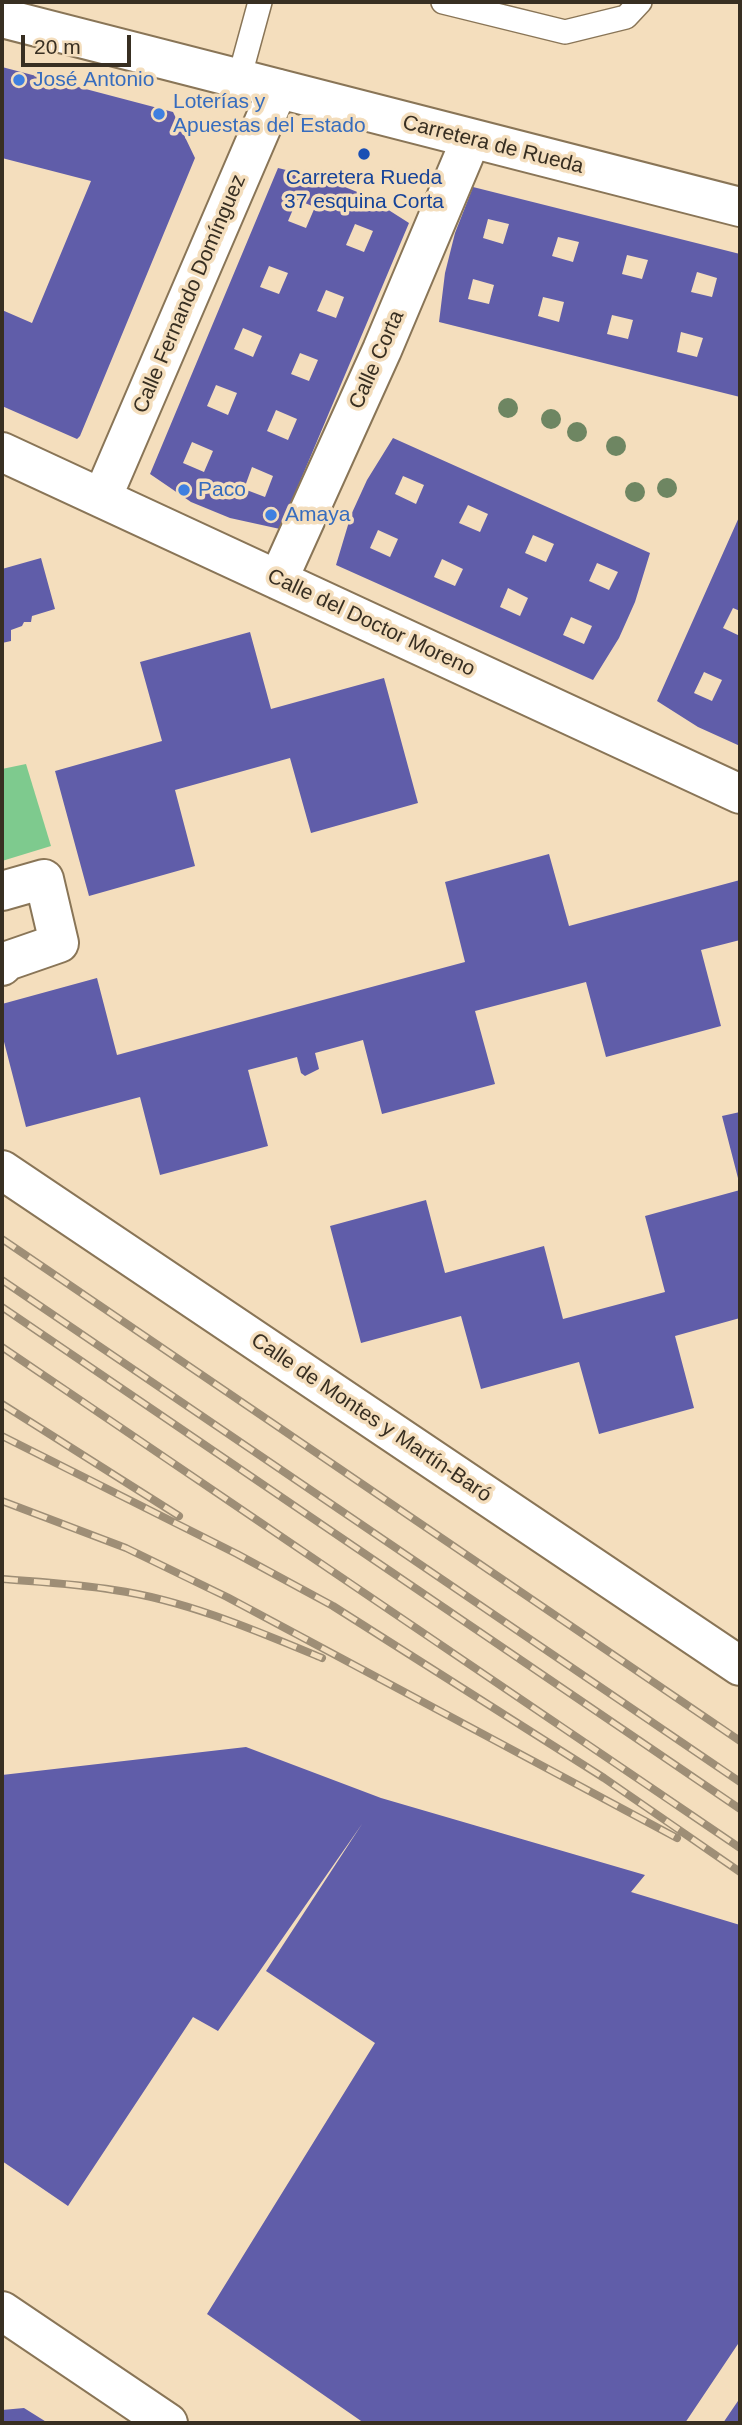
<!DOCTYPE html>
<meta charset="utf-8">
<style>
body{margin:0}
#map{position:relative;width:742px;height:2425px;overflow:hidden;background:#f4debd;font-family:Arial,sans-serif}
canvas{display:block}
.frame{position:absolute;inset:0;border:4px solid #382f22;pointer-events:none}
.scale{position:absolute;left:21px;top:35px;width:110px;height:32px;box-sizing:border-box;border:4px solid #382f22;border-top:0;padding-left:9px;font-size:21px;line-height:24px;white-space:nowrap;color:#382f22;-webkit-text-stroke:5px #f4debd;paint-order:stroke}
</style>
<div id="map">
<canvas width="742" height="2425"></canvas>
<div class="frame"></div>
<div class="scale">20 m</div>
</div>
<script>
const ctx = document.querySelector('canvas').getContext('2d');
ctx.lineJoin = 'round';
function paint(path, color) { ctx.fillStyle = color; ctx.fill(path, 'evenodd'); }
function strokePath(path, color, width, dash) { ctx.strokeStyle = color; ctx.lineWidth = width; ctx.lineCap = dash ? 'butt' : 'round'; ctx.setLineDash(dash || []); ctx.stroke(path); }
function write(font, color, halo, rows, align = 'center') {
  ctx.font = font + ' Arial,sans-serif'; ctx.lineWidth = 7; ctx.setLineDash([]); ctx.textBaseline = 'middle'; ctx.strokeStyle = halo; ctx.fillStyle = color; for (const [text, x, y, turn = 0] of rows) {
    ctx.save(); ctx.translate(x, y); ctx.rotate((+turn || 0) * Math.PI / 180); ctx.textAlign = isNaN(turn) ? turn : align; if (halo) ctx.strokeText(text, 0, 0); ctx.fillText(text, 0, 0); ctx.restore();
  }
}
const green = new Path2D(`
 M26 764 51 846 2 861V769Z`);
const building = new Path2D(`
 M2 67 173 112 195 158 80 436 77 439 2 406V310L32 323 91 181 2 158Z
 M278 168 327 180 365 195 409 223 280 529 230 518 191 502 150 474ZM297 200 315 207 306 228 288 221ZM355 224 373 231 364 252 346 245ZM269 266 288 273 279 294 260 287ZM326 290 344 297 336 318 317 311ZM243 328 262 336 253 357 234 349ZM300 353 318 360 309 381 291 374ZM216 385 237 393 228 415 207 406ZM276 410 297 419 288 440 267 431ZM192 442 213 451 204 472 183 463ZM252 467 273 476 265 497 244 489Z
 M473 187 740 254V397L439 322 445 273 455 233ZM488 219 509 224 503 244 483 238ZM558 237 579 242 573 262 552 256ZM627 255 648 260 642 279 622 274ZM697 272 717 278 712 297 691 292ZM473 279 494 285 489 304 468 299ZM543 297 564 302 559 322 538 316ZM612 315 633 320 628 339 607 334ZM681 332 703 338 697 357 677 352Z
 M393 438 650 553 635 602 619 638 593 680 336 565 351 515 367 480ZM403 476 424 485 416 504 395 494ZM468 505 488 514 480 532 459 523ZM378 530 398 539 390 557 370 548ZM533 535 554 544 546 562 525 553ZM442 559 463 569 455 586 434 577ZM597 563 618 572 609 590 589 581ZM508 588 528 598 520 616 500 607ZM571 617 592 626 584 644 563 635Z
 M740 515V611L733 608 723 628 740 636V746L698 727 657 701ZM704 672 722 680 712 701 694 693Z
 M41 558 55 609 32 616 31 622H24L22 626 11 630V641L2 643V569Z
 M250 632 271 709 384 678 418 803 311 833 290 758 175 790 195 866 89 896 55 771 162 741 140 662Z
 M549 854 569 926 740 880V940L701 950 721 1026 606 1057 586 982 475 1011 495 1084 382 1114 363 1040 315 1053 319 1069 305 1076 301 1073 297 1057 248 1070 268 1146 160 1175 140 1097 26 1127 2 1034V1004L97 978 117 1055 465 962 445 882Z
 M740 1112V1182H739L722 1116Z
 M740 1190V1318L675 1336 694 1408 599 1434 579 1362 481 1389 461 1316 361 1343 330 1226 426 1200 445 1273 544 1246 563 1319 665 1292 645 1216Z
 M246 1747 381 1798 645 1875 631 1892 740 1925V2341L685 2423H364L207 2314 375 2043 266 1971 362 1824 218 2031 193 2017 68 2206 2 2161V1775Z
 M740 2398V2423H723Z
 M24 2408 48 2423H2V2410Z`);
const lane = new Path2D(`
 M443 2 565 32 626 17 640 2
 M239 79 260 2`);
const street = new Path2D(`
 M2 452 740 794
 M102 498 278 89
 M278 580 382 350 471 139
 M2 891 44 879 59 943 7 961 2 966
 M2 1170 740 1666
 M2 2311 168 2423`);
const secondary = new Path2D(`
 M2 18 740 207`);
const rail = new Path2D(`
 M2 1239 740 1741
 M2 1280 740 1782
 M2 1307 740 1809
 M2 1347 740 1848
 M2 1404 179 1516
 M2 1436 237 1554 333 1606 604 1778 740 1872
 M2 1501 126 1548 227 1597 677 1838
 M2 1579C39 1582 77 1584 114 1590 185 1600 257 1631 322 1658`);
const trees = [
 [508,408],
 [551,419],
 [577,432],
 [616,446],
 [667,488],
 [635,492]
];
const markers = [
 [19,80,7,"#3f7fe0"],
 [159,114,7,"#3f7fe0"],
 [364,154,7,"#1a4fb4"],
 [184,490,7,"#3f7fe0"],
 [271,515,7,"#3f7fe0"]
];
const shopNames = [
 ["José Antonio",33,80],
 ["Loterías y",173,102],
 ["Apuestas del Estado",173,126],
 ["Paco",198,490],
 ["Amaya",285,515]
];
const streetNames = [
 ["Carretera de Rueda",493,145,14],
 ["Calle Fernando Domínguez",190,294,-67],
 ["Calle Corta",377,360,-66],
 ["Calle del Doctor Moreno",371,623,25],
 ["Calle de Montes y Martín-Baró",371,1418,34]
];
const transitNames = [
 ["Carretera Rueda",364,178],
 ["37 esquina Corta",364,202]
];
paint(green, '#7eca8e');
paint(building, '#605da9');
strokePath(lane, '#897557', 26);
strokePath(street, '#897557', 42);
strokePath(secondary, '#897557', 42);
strokePath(lane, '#fff', 23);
strokePath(street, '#fff', 38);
strokePath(secondary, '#fff', 38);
strokePath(rail, '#9e8e76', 8);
strokePath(rail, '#f4debd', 5, [16]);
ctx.fillStyle = '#6e8662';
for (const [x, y] of trees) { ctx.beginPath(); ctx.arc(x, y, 10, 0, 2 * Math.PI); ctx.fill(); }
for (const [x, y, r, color] of markers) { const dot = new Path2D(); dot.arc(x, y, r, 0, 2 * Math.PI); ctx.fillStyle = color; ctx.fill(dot); strokePath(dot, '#f4debd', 2.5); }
write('21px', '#366cbe', '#f4debd', shopNames, 'left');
write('21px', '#382f22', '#f4debd', streetNames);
write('21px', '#164399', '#f4debd', transitNames);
</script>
